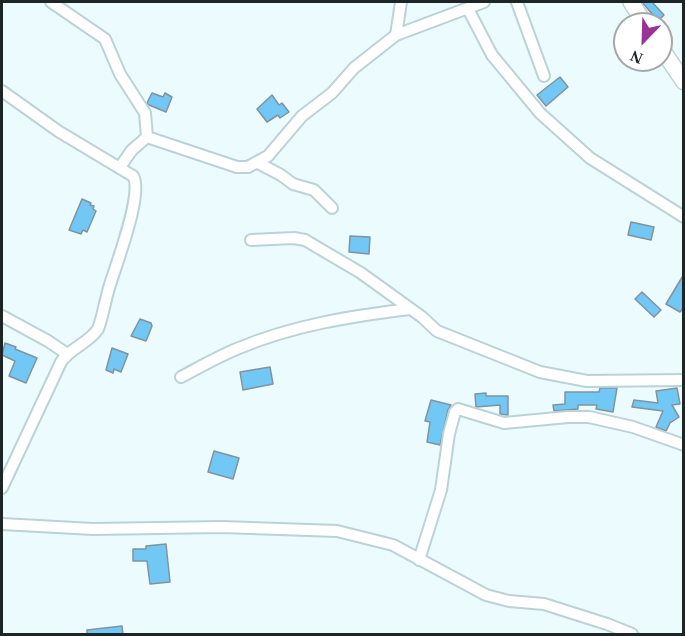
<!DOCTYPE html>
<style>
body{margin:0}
#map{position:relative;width:685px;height:636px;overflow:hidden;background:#ecfbfd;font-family:"Times New Roman",serif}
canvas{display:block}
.frame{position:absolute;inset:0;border:3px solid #1c2627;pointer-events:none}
.north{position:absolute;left:613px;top:12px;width:60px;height:60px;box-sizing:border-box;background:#fff;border:2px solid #a4a8a9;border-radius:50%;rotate:203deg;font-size:16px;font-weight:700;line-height:24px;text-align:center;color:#1c2627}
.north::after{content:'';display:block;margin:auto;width:21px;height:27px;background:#993398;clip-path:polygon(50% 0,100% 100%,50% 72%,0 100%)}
</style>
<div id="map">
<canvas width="685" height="636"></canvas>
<div class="frame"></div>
<div class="north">N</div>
</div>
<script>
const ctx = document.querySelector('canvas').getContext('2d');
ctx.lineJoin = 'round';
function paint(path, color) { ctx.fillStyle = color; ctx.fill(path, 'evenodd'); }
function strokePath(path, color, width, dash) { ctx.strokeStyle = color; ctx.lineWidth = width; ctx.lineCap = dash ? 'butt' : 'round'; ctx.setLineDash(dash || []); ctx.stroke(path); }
const building = new Path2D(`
 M642 2H652L664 15 658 21Z
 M560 77 568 87 546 106 537 95Z
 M152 93 163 97 165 93 172 97 166 112 149 105 147 103Z
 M272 95 279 105 282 103 289 112 280 118 278 115 267 122 257 109Z
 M82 199 91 203 90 205 94 206 93 209 96 211 87 232 83 230 81 234 69 230Z
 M631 222 654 227 651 240 628 235Z
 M350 236 370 237 369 254 349 252Z
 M684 274V307L680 312 666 304Z
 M642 292 661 310 654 317 635 299Z
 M140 319 151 323 152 326 146 341 131 336Z
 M5 343 16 347 15 349 37 358 26 383 9 376 15 361 2 355Z
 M112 348 128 354 121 372 114 369 113 373 106 370Z
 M270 367 273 384 243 390 240 372Z
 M600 388H617L613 412 596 409 597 405H578V409L554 411 553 405 565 404V392H599Z
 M677 388 680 404 672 405 679 417 670 423 666 431 656 427 663 411 632 407 634 400 658 403 656 391Z
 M486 393V396H508V415L500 414V405L476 407 475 394Z
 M431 400 451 405 448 410 440 445 427 442 430 422 425 421Z
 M214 451 239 458 233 479 208 472Z
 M166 544 170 582 150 584 147 561H133V549H146V546Z
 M122 626 123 634H87V630Z`);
const street = new Path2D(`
 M51 2 105 39 120 74 145 113 147 137
 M517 2 544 76
 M468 9 492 55 540 113 590 158 684 217
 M396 35 401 2
 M2 91 58 131 133 176C144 193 115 267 109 288 105 301 103 316 98 329 89 343 70 348 61 362L2 488
 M258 163 281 175 293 184 314 190 332 208
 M120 167 132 150 147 137 237 167H248L268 156 302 116 332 93 354 68 396 35 484 2
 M251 240 294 238 305 240 361 273 422 317 437 331 540 372 587 381 684 380
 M2 316 48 341 67 354
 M181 377C200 367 219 356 239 348 294 325 352 316 410 309
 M2 524 93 529 222 527 337 531 393 545 486 595 509 601 544 604 607 624 632 634
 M419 560 441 490 449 434 455 412 458 409 504 423 568 417H589L633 427 684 445`);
const secondary = new Path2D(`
 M631 2 645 24
 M661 48 684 82`);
paint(building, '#72c8f5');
strokePath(building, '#80939e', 1.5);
strokePath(street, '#bbd3d7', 14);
strokePath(secondary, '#bbd3d7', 18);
strokePath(street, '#fff', 10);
strokePath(secondary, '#fff', 15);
</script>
